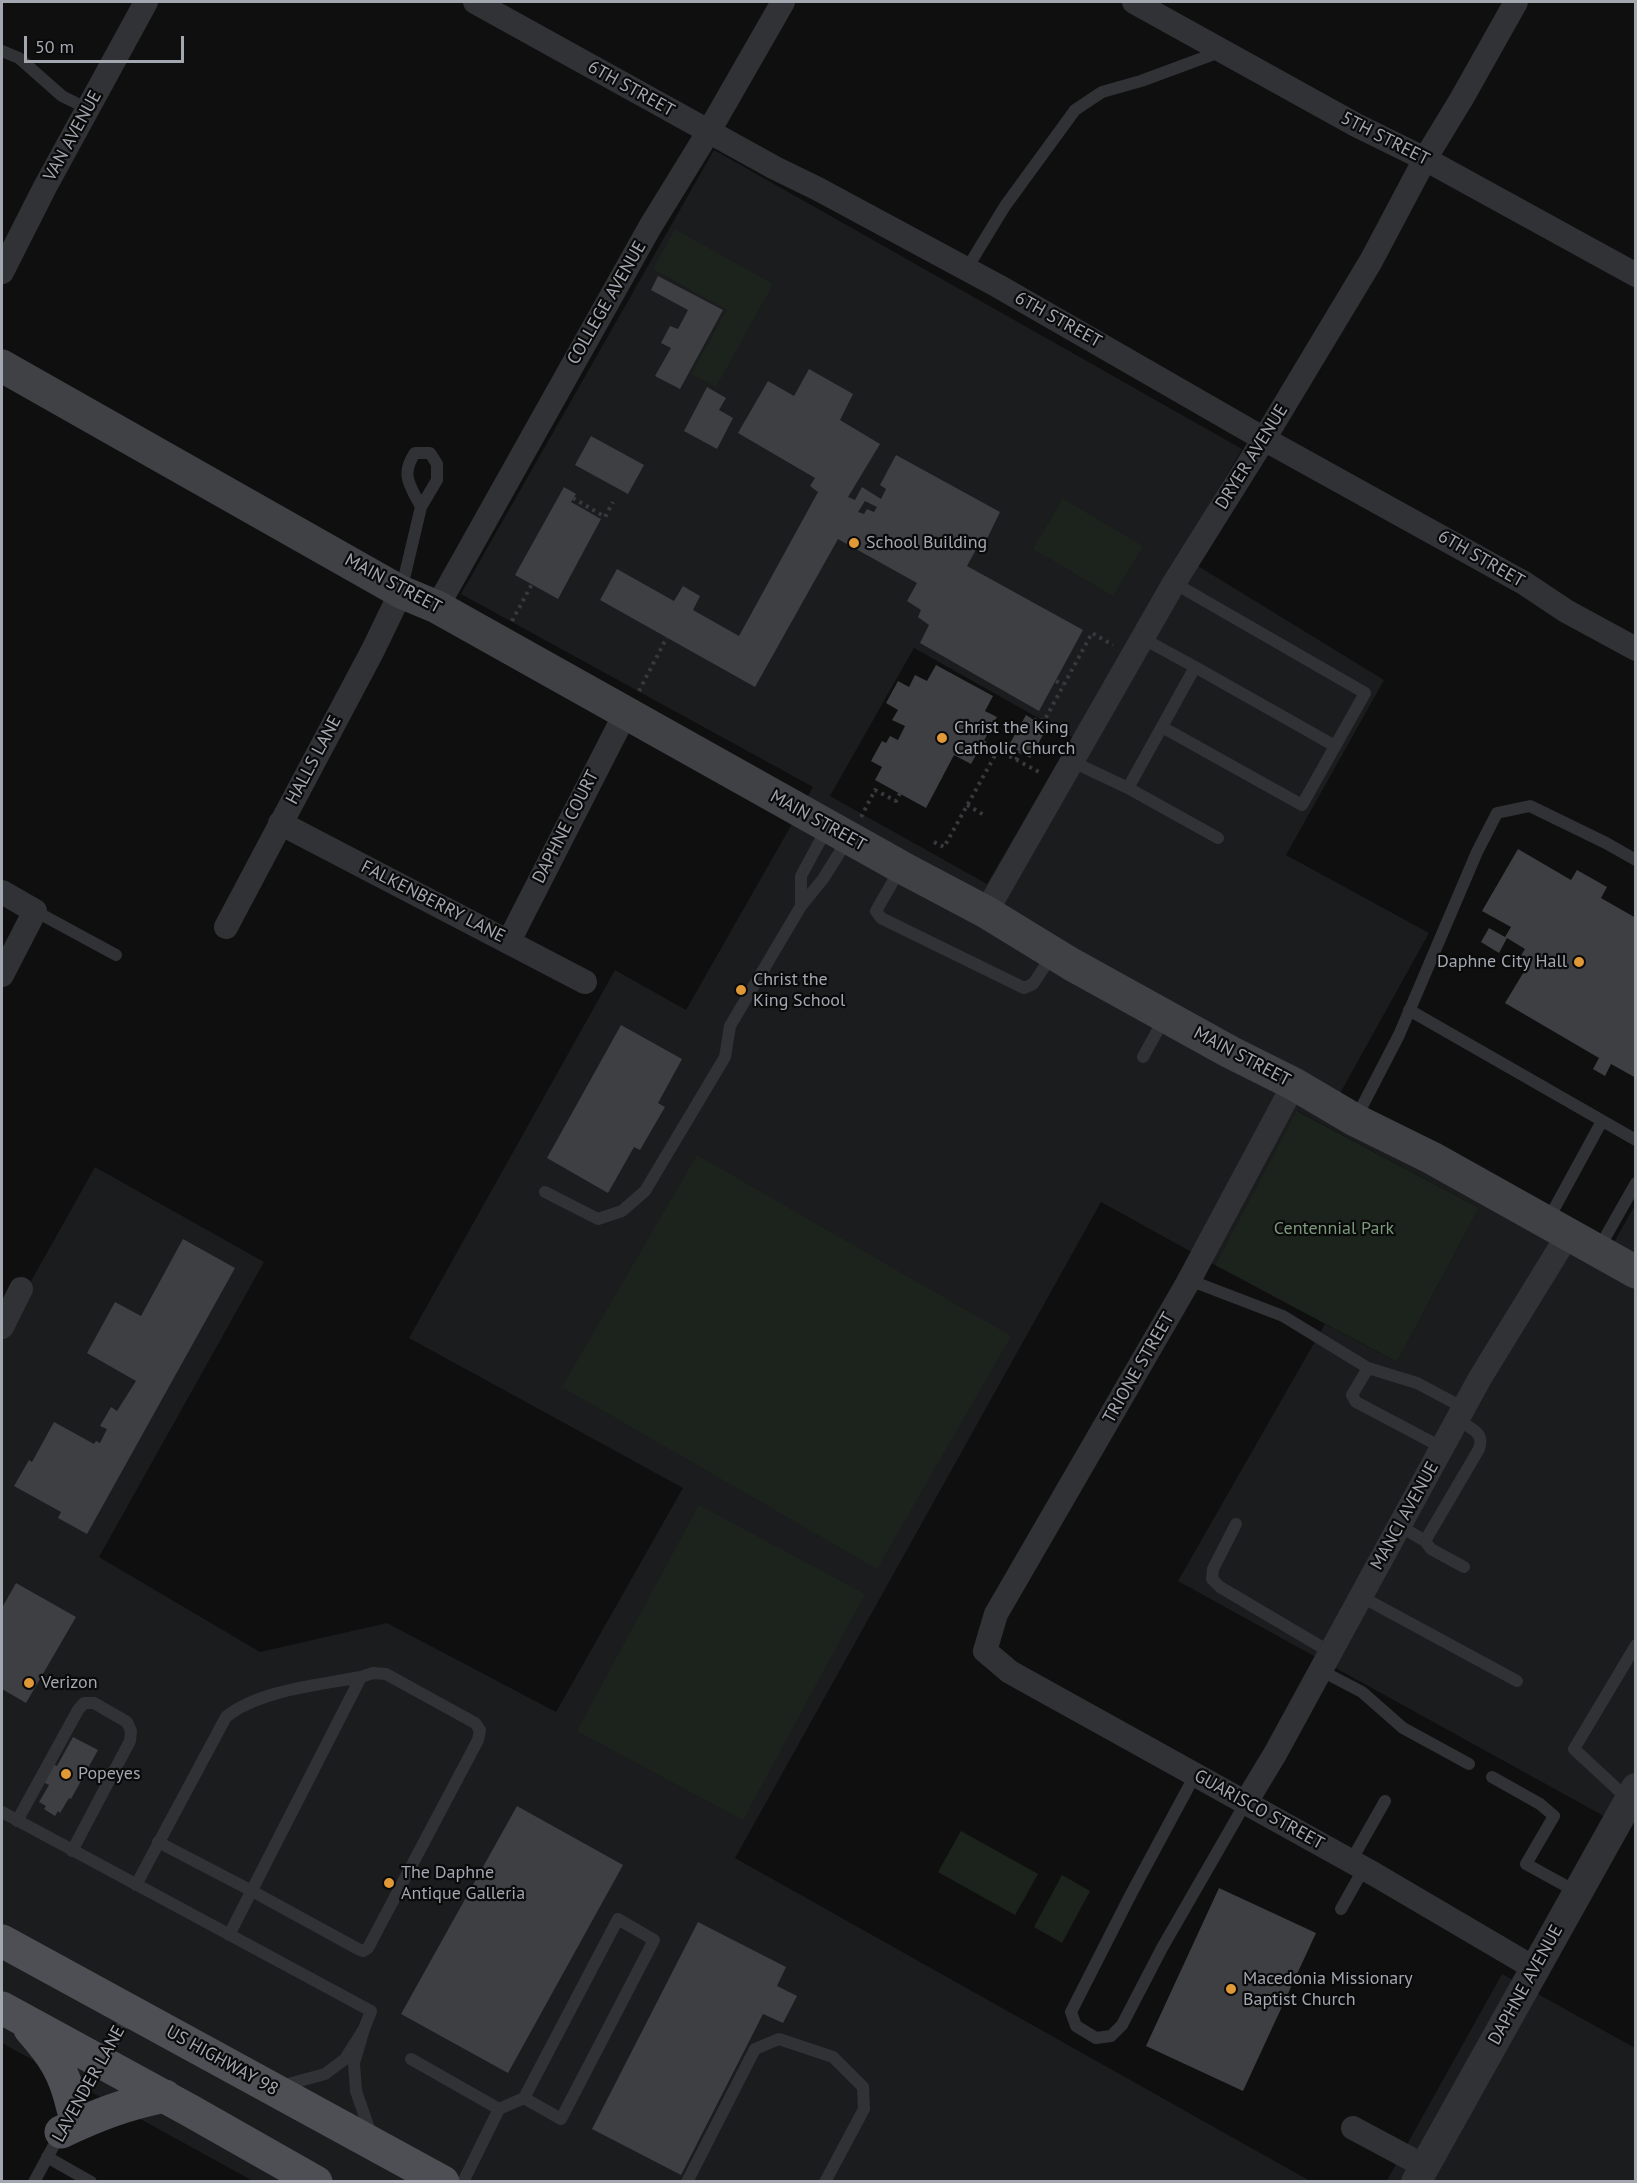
<!DOCTYPE html>
<style>
body{margin:0}
#map{position:relative;width:1637px;height:2183px;overflow:hidden;background:#0f0f10;font-family:"PT Sans",sans-serif}
canvas{display:block}
.frame{position:absolute;inset:0;border:3px solid #a2a7b0;pointer-events:none}
.scale{position:absolute;left:24px;top:36px;width:160px;height:27px;box-sizing:border-box;border:3px solid #a2a7b0;border-top:0;padding-left:8px;font-size:18px;line-height:21px;white-space:nowrap;color:#a2a7b0;-webkit-text-stroke:4px #0a0a0b;paint-order:stroke}
</style>
<div id="map">
<canvas width="1637" height="2183"></canvas>
<div class="frame"></div>
<div class="scale">50 m</div>
</div>
<script>
const ctx = document.querySelector('canvas').getContext('2d');
ctx.lineJoin = 'round';
function paint(path, color) { ctx.fillStyle = color; ctx.fill(path, 'evenodd'); }
function strokePath(path, color, width, dash) { ctx.strokeStyle = color; ctx.lineWidth = width; ctx.lineCap = dash ? 'butt' : 'round'; ctx.setLineDash(dash || []); ctx.stroke(path); }
function write(font, color, halo, rows, align = 'center') {
  ctx.font = font + ' "PT Sans",sans-serif'; ctx.lineWidth = 4.5; ctx.setLineDash([]); ctx.textBaseline = 'middle'; ctx.strokeStyle = halo; ctx.fillStyle = color; for (const [text, x, y, turn = 0] of rows) {
    ctx.save(); ctx.translate(x, y); ctx.rotate((+turn || 0) * Math.PI / 180); ctx.textAlign = isNaN(turn) ? turn : align; if (halo) ctx.strokeText(text, 0, 0); ctx.fillText(text, 0, 0); ctx.restore();
  }
}
const built = new Path2D(`
 M714 150 1242 449 1180 555 1384 680 1286 855 1429 933 1338 1097 1612 1246 1635 1205V1819L1629 1830 1178 1581 1325 1324 1397 1362 1479 1208 1298 1111 1215 1265 1101 1202 735 1858 1310 2181H253L2 2043V1333L95 1167 264 1262 99 1557 260 1652 387 1623 556 1712 683 1488 409 1338 615 970 686 1010 813 787 461 594ZM914 648 1072 737 987 884 830 796Z
 M1502 1974 1635 2048V2181L1386 2182Z`);
const green = new Path2D(`
 M675 229 773 284 716 387 691 374 727 310 653 269Z
 M1063 499 1143 546 1113 596 1033 549Z
 M1297 1111 1479 1208 1397 1362 1215 1265Z
 M697 1155 1011 1336 877 1569 562 1387Z
 M699 1505 865 1594 743 1820 577 1731Z
 M961 1831 1038 1874 1015 1915 938 1872Z
 M1062 1875 1090 1891 1062 1943 1034 1927Z`);
const building = new Path2D(`
 M658 276 723 310 680 389 655 376 671 348 661 343 670 326 678 329 688 310 651 290Z
 M809 369 853 394 840 420 880 444 848 497 855 500 862 487 881 499 886 489 880 485 896 455 1000 512 983 547 979 544 967 566 1083 630 1039 711 920 643 929 625 918 617 921 610 907 601 917 583 838 539 755 687 600 600 617 569 674 601 683 586 700 596 693 610 739 636 818 492 810 486 815 478 738 433 768 381 794 396ZM865 501 877 507 874 512 867 509 864 514 858 512Z
 M707 387 726 398 719 410 733 418 717 449 684 431Z
 M591 436 644 465 628 494 575 465Z
 M564 487 576 494 571 502 601 519 558 599 515 575Z
 M936 665 993 696 985 711 997 717 971 764 954 755 926 808 875 780 882 767 871 761 882 741 886 743 890 736 898 740 905 726 892 720 898 710 886 703 898 681 909 687 915 675 927 681Z
 M1026 715 1047 728 1030 758 1009 745Z
 M1518 849 1571 880 1577 870 1607 887 1601 898 1636 918V1078L1611 1064 1605 1076 1593 1069 1599 1058 1505 1003 1528 965 1518 960 1525 949 1507 938 1499 953 1481 942 1489 928 1505 937 1511 927 1482 911Z
 M621 1025 682 1059 658 1103 665 1107 640 1150 634 1147 608 1193 547 1158Z
 M183 1239 235 1268 87 1534 58 1518 61 1512 14 1486 29 1460 32 1462 54 1422 94 1444 96 1441 100 1443 107 1429 100 1426 111 1407 117 1411 136 1381 87 1353 115 1302 141 1316Z
 M16 1583 76 1617 26 1703 2 1689V1605L3 1606Z
 M73 1737 98 1750 71 1799 69 1798 60 1813 58 1811 55 1816 44 1809 46 1806 39 1802 49 1785 43 1782 53 1764 57 1766Z
 M517 1806 623 1865 508 2073 401 2014Z
 M1219 1888 1316 1933 1243 2091 1146 2046Z
 M698 1922 786 1967 777 1986 797 1996 783 2023 763 2014 681 2175 592 2129Z`);
const path = new Path2D(`
 M573 498 605 517 613 502
 M512 621 532 584
 M1056 681 1063 685
 M639 691 667 637
 M1035 721 1037 718 1044 721 1092 633 1113 645
 M983 742 1041 773
 M1016 760 1020 752
 M967 805 984 815
 M861 817 875 790 896 801 900 793
 M934 842 944 847 998 750`);
const service = new Path2D(`
 M2 51 19 58 62 96 88 109
 M966 270 1005 206 1075 110 1102 92 1141 81 1222 51
 M401 591 421 507 437 480V464L430 453H415C400 475 410 485 421 507
 M1142 638 1195 667
 M1162 727 1302 805 1365 693 1174 583
 M1071 761 1128 788 1218 838
 M1128 788 1195 667 1335 746
 M900 869 876 911 881 918 1024 988 1033 984 1053 954
 M801 906V876L827 828
 M35 911 116 955
 M1409 1010 1636 1140
 M1143 1057 1165 1017
 M1355 1120 1399 1035 1477 852 1497 813 1530 806 1606 843 1636 860
 M545 1192 598 1219 622 1211 645 1191 725 1057 730 1026 801 906 823 879 848 839
 M1548 1220 1602 1121
 M1598 1250 1636 1183
 M1189 1280 1283 1316 1368 1368 1417 1383 1464 1408
 M1368 1368 1352 1395 1356 1402 1443 1448
 M1236 1524 1213 1569 1212 1579 1220 1587 1330 1652
 M1400 1526 1425 1541 1479 1449C1485 1432 1471 1429 1458 1420
 M1425 1541 1431 1549 1464 1567
 M1360 1596 1517 1681
 M1320 1670 1362 1692 1403 1728 1469 1764
 M1195 1775 1131 1894 1071 2012 1076 2026 1096 2038 1111 2036 1122 2025 1162 1948 1246 1802
 M1492 1777 1540 1804 1554 1816 1526 1864 1577 1892
 M1629 1800 1574 1749 1636 1645
 M2 1812 371 2011 364 2029
 M17 1821 78 1710 84 1703H94L127 1722 131 1731 130 1741 72 1851
 M158 1842 252 1891 358 1949 363 1951 368 1948 478 1740 480 1730 475 1723 386 1674 373 1673 361 1677 229 1935
 M1351 1861 1385 1801
 M136 1885 226 1717C259 1690 320 1685 361 1677
 M1341 1909 1364 1868
 M411 2059 499 2109
 M281 2086 325 2074 345 2059 364 2029 354 2063 356 2091 372 2137
 M77 2103 102 2063 129 2012
 M47 2157 91 2182
 M34 2182 61 2132
 M463 2182 499 2109 524 2098 618 1919 654 1940 561 2119 524 2098
 M687 2182 755 2049 779 2039 833 2057 863 2087 864 2109 825 2182`);
const minor = new Path2D(`
 M475 2 775 168 818 189 998 286 1264 439 1524 583 1566 611 1636 649
 M1134 2 1356 125 1425 159 1636 275
 M2 272 45 187 146 2
 M437 607 650 227 709 131 783 2
 M280 823 585 982
 M2 892 35 911 2 975
 M986 912 1174 583 1264 439 1371 261 1425 159 1462 98 1516 2
 M226 927 373 650 401 592
 M509 941 625 714
 M1294 1084 1187 1284 996 1614 985 1651 1010 1672 1374 1874 1534 1968
 M2 1327 21 1289
 M1246 1802 1275 1754 1480 1378 1569 1233
 M1353 2128 1424 2166`);
const tertiary = new Path2D(`
 M1416 2182 1636 1788`);
const secondary = new Path2D(`
 M2 366 401 592 437 607 901 867 986 912 1071 964 1230 1052 1294 1084 1355 1120 1432 1158 1636 1272`);
const primary = new Path2D(`
 M2 1941 443 2182
 M2 2008 189 2110 316 2182
 M30 2029C54 2056 65 2073 73 2109
 M61 2132C97 2115 125 2104 165 2096`);
const markers = [
 [854,543,6,"#e19937"],
 [942,738,6,"#e19937"],
 [1579,962,6,"#e19937"],
 [741,990,6,"#e19937"],
 [29,1683,6,"#e19937"],
 [66,1774,6,"#e19937"],
 [389,1883,6,"#e19937"],
 [1231,1989,6,"#e19937"]
];
const streetNames = [
 ["6TH STREET",631,89,29],
 ["VAN AVENUE",73,136,-61],
 ["5TH STREET",1385,139,27],
 ["COLLEGE AVENUE",607,303,-60],
 ["6TH STREET",1058,320,29],
 ["DRYER AVENUE",1252,457,-58],
 ["6TH STREET",1481,559,30],
 ["MAIN STREET",393,584,28],
 ["HALLS LANE",314,760,-62],
 ["MAIN STREET",818,821,29],
 ["DAPHNE COURT",566,827,-63],
 ["FALKENBERRY LANE",433,902,27],
 ["MAIN STREET",1242,1057,28],
 ["TRIONE STREET",1139,1368,-60],
 ["MANCI AVENUE",1405,1516,-61],
 ["GUARISCO STREET",1259,1810,29],
 ["DAPHNE AVENUE",1526,1985,-61],
 ["US HIGHWAY 98",222,2061,29],
 ["LAVENDER LANE",89,2084,-61]
];
const poiNames = [
 ["School Building",866,543],
 ["Christ the King",954,728],
 ["Catholic Church",954,749],
 ["Daphne City Hall",1567,962,"right"],
 ["Christ the",753,980],
 ["King School",753,1001],
 ["Verizon",41,1683],
 ["Popeyes",78,1774],
 ["The Daphne",401,1873],
 ["Antique Galleria",401,1894],
 ["Macedonia Missionary",1243,1979],
 ["Baptist Church",1243,2000]
];
const parkNames = [
 ["Centennial Park",1334,1229]
];
paint(built, '#1b1c1d');
paint(green, '#1c231c');
paint(building, '#3e3f43');
strokePath(path, '#37393c', 4, [3, 4.5]);
strokePath(service, '#313235', 12);
strokePath(minor, '#313235', 24);
strokePath(tertiary, '#313235', 30);
strokePath(secondary, '#3f4145', 33);
strokePath(primary, '#4d4f54', 33);
for (const [x, y, r, color] of markers) { const dot = new Path2D(); dot.arc(x, y, r, 0, 2 * Math.PI); ctx.fillStyle = color; ctx.fill(dot); strokePath(dot, '#0a0a0b', 2); }
write('18px', '#a2a7b0', '#0a0a0b', streetNames);
write('18px', '#a2a7b0', '#0a0a0b', poiNames, 'left');
write('18px', '#7b9a7a', '#0a0a0b', parkNames);
</script>
